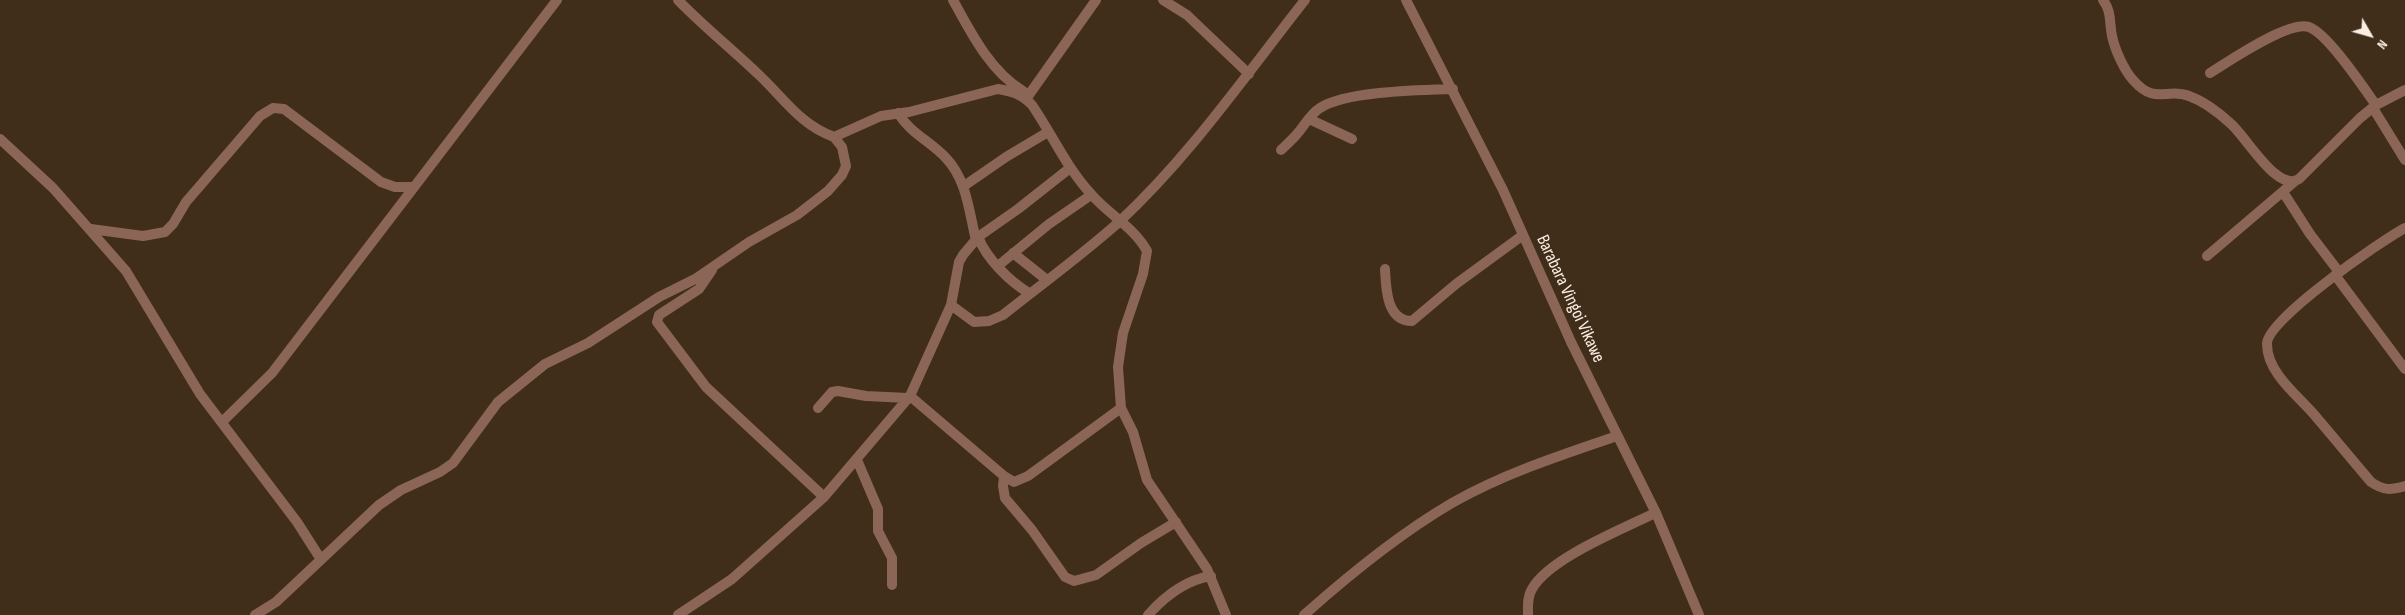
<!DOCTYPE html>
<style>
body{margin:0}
#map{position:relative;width:2405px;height:615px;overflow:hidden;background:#402d1a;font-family:"Sofia Sans Condensed",sans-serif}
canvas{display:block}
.north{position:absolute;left:2345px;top:10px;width:50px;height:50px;-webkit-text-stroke:4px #402d1a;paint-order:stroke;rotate:128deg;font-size:14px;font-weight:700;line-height:20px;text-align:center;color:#faeee2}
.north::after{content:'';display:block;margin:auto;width:18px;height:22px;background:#faeee2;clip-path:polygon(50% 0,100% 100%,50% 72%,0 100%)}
</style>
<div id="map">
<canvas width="2405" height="615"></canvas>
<div class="north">N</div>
</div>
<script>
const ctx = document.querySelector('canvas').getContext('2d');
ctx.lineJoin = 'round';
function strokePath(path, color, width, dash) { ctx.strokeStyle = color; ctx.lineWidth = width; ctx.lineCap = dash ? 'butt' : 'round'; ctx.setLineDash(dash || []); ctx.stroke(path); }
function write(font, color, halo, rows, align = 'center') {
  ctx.font = font + ' "Sofia Sans Condensed",sans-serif'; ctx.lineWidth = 5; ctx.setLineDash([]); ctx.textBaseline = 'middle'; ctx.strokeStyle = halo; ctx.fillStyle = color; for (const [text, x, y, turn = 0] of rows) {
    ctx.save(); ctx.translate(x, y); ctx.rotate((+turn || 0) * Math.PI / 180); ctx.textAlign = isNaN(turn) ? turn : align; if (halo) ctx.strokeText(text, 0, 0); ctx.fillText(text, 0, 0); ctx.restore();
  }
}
const minor = new Path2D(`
 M678 0C703 26 732 49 758 74 783 97 800 125 834 137L881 116 909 112 998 89C1011 91 1022 94 1032 105 1052 134 1066 167 1091 194 1109 215 1134 227 1147 251L1143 274 1123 333 1118 367 1121 408 1133 432 1147 480 1207 569 1226 615
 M953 0C971 33 990 71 1023 91
 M1163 0 1187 15 1249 74
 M1406 0 1503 190 1571 342 1656 513 1699 615
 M2103 0C2112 12 2109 22 2112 36 2115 50 2124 70 2133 80 2156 106 2166 87 2189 96 2203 101 2219 113 2230 123 2246 136 2277 193 2299 179L2360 118 2376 105 2405 90
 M2210 73C2229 61 2289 20 2309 27 2328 34 2363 87 2376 105
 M1026 99 1096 0
 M2373 108 2405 160
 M898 113C910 133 930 141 946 158 967 180 969 212 976 240
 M1309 119 1352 139
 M0 139 53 188 126 271 200 394 297 522 320 558
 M1281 150C1286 145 1292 140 1297 134 1305 125 1310 114 1320 108 1346 91 1421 90 1453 89
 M964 186 1006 157 1048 132
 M2283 192 2310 234 2339 272
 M2405 228C2381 241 2266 320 2267 344 2267 374 2300 397 2317 418 2335 439 2353 461 2371 482 2384 491 2391 490 2405 486
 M91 229 143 236 165 232 173 224 186 202 260 116 273 108 284 109 381 182 395 187H413
 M978 237C987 259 1009 281 1029 293
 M1013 253 1047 280
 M2207 256 2294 182
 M999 265 1049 224 1091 195
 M1385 269C1386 287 1386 321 1412 321L1456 284 1523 235
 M712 270 699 289 659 315 657 322 706 387 824 497
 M2335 275 2405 369
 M951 305 974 322 989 321 1003 315C1042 284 1082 255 1119 222 1190 156 1245 76 1305 0
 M910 396 1004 476 1014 482 1028 476 1121 408
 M818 408 832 392 838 391 866 396 908 398
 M222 422 272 373 557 0
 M857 460 878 509V531L892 558V585
 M1004 476 1003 486 1005 498 1032 530 1065 577 1074 581 1096 575 1141 543 1176 522
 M255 615 276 602 379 505 401 490 440 472 453 463 498 402 545 364 588 343 659 297 695 279 749 242 797 215 828 191 842 175 846 166 842 147 834 137
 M678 615 732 579 824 497 910 396 951 305 959 262 963 255 978 237 1018 209 1070 168
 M1148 615C1165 596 1185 580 1211 576
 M1304 615C1350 574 1399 534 1452 503 1503 474 1561 455 1617 436
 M1528 615C1528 606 1527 597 1532 589 1549 558 1623 529 1655 513`);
const streetNames = [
 ["Barabara Vingoi Vikawe",1570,299,65]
];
strokePath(minor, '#8b6656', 10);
write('18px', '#faeee2', '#402d1a', streetNames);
</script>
